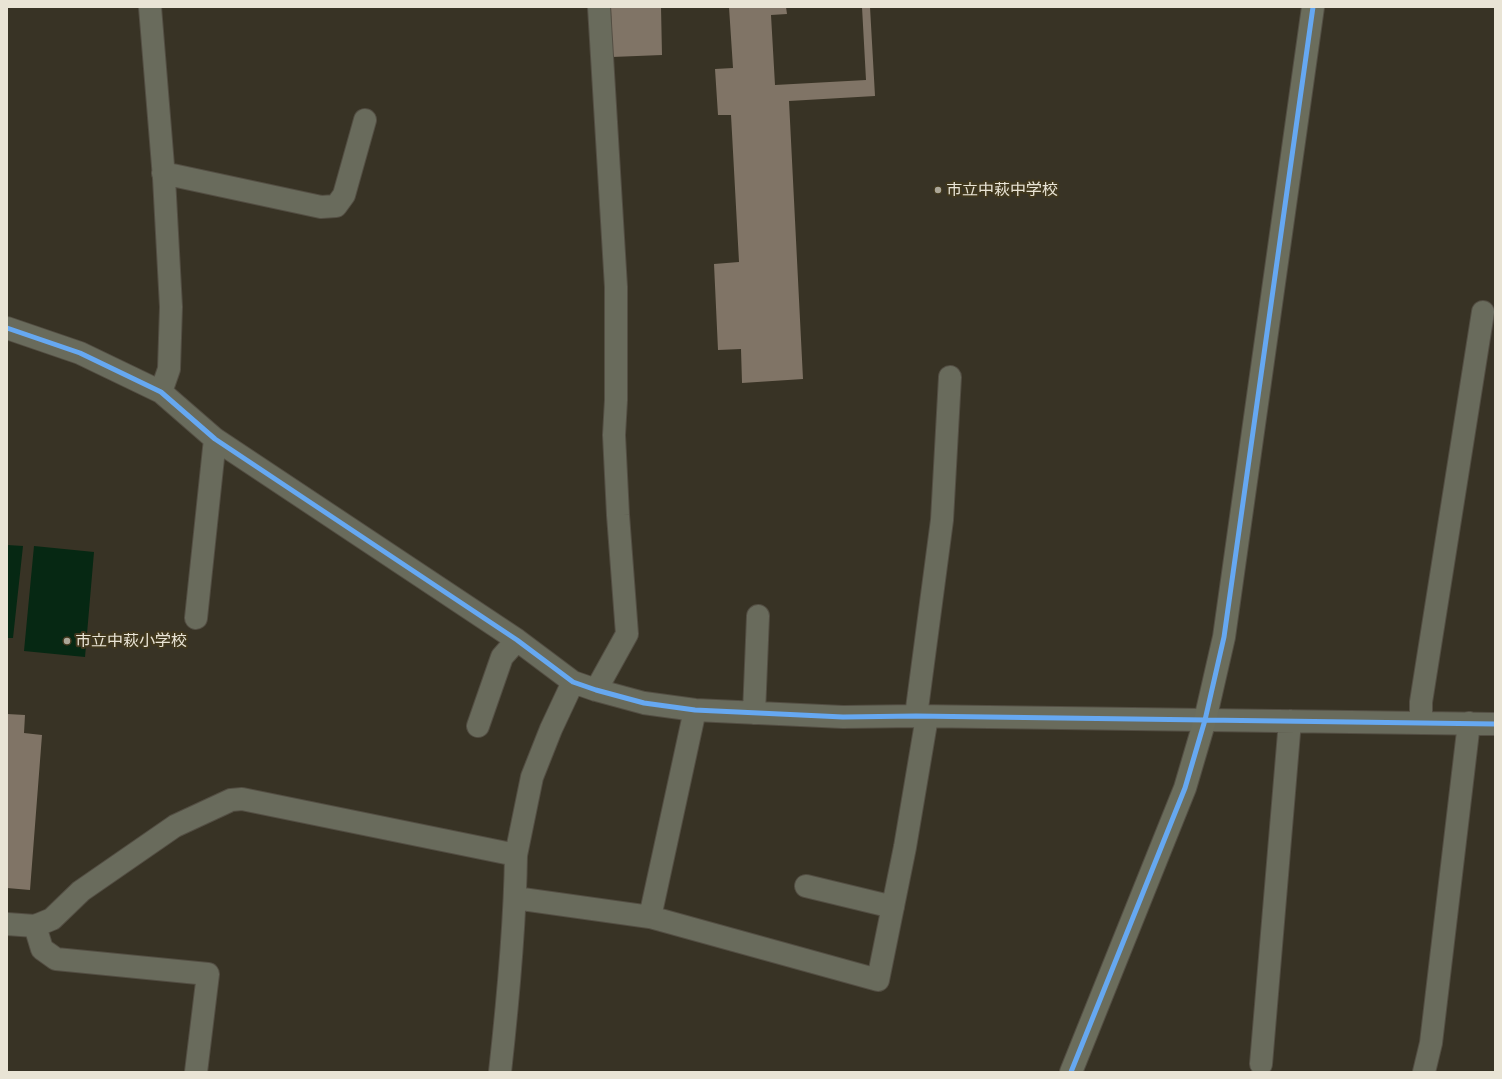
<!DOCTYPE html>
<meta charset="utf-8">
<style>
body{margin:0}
#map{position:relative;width:1502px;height:1079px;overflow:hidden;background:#383325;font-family:"Alegreya Sans",sans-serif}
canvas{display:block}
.frame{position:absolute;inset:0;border:8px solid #e9e4d5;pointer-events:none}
</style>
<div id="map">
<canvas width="1502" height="1079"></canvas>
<div class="frame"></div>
</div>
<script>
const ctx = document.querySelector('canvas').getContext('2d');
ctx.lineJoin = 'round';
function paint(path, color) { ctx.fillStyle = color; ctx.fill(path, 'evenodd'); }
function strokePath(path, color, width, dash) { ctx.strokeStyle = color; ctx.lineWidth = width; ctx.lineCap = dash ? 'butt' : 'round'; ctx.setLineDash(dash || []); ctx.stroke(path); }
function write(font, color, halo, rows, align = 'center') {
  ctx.font = font + ' "Alegreya Sans","Noto Sans JP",sans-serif'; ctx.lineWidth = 4; ctx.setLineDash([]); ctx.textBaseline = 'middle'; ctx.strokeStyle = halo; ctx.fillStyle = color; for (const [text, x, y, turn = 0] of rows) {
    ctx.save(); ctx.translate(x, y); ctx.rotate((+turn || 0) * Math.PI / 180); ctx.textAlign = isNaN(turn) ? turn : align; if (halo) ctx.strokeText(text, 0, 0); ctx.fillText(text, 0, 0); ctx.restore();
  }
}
const water = new Path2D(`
 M7 545 23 546 13 638H7Z
 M34 546 94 552 85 657 24 651Z`);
const building = new Path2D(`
 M611 7H661L662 55 612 57Z
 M729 7H786L787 14 771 15 775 85 866 80 862 7H870L875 96 789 101 803 379 742 383 741 349 718 350 714 264 739 262 731 115H718L715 69 733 68Z
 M7 714 25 715 24 733 42 735 30 890 7 888Z`);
const street = new Path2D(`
 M150 7 164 178 171 307 169 369 161 392
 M163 173 321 207 336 206 344 195 365 120
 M7 328 80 353 161 392 215 439 517 640 573 682 596 690 644 703 695 710 843 717 916 716 1495 724
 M196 618 215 439
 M596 690 627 634 618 515 614 435 616 400V287L599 7
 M754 713 758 616
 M916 716 942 520 950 377
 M1421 723V702L1483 312
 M478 726 502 657 517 640
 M806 886 893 907
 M515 898 650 917 878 980 905 847 927 717
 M650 917 695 710
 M7 924 35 926 52 919 81 891 175 826 231 800 242 799 516 855 532 777 551 729 573 682
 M35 926 42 949 56 959 208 974 196 1072
 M1261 1064 1290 721
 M500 1072C508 1000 515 928 516 855
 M1424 1072 1431 1043 1469 723`);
const secondary = new Path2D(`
 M1071 1072 1185 788 1205 720 1224 637 1313 7`);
const cycleway = new Path2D(`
 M7 328 80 353 161 392 215 439 517 640 573 682 596 690 644 703 695 710 843 717 916 716 1495 724
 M1071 1072 1185 788 1205 720 1224 637 1313 7`);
const markers = [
 [938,190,4,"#aba697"],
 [67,641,4,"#aba697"]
];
const poiNames = [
 ["市立中萩中学校",946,190],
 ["市立中萩小学校",75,641]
];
paint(water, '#062813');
paint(building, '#807466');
strokePath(street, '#534e43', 24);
strokePath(secondary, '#534e43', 24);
strokePath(street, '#696b5c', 22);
strokePath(secondary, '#6b6d5c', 22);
strokePath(cycleway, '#66a8f1', 5);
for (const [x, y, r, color] of markers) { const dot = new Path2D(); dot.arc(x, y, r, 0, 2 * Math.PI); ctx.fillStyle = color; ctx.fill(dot); strokePath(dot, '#40371d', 1.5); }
write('16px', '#e9e4d5', '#40371d', poiNames, 'left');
</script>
